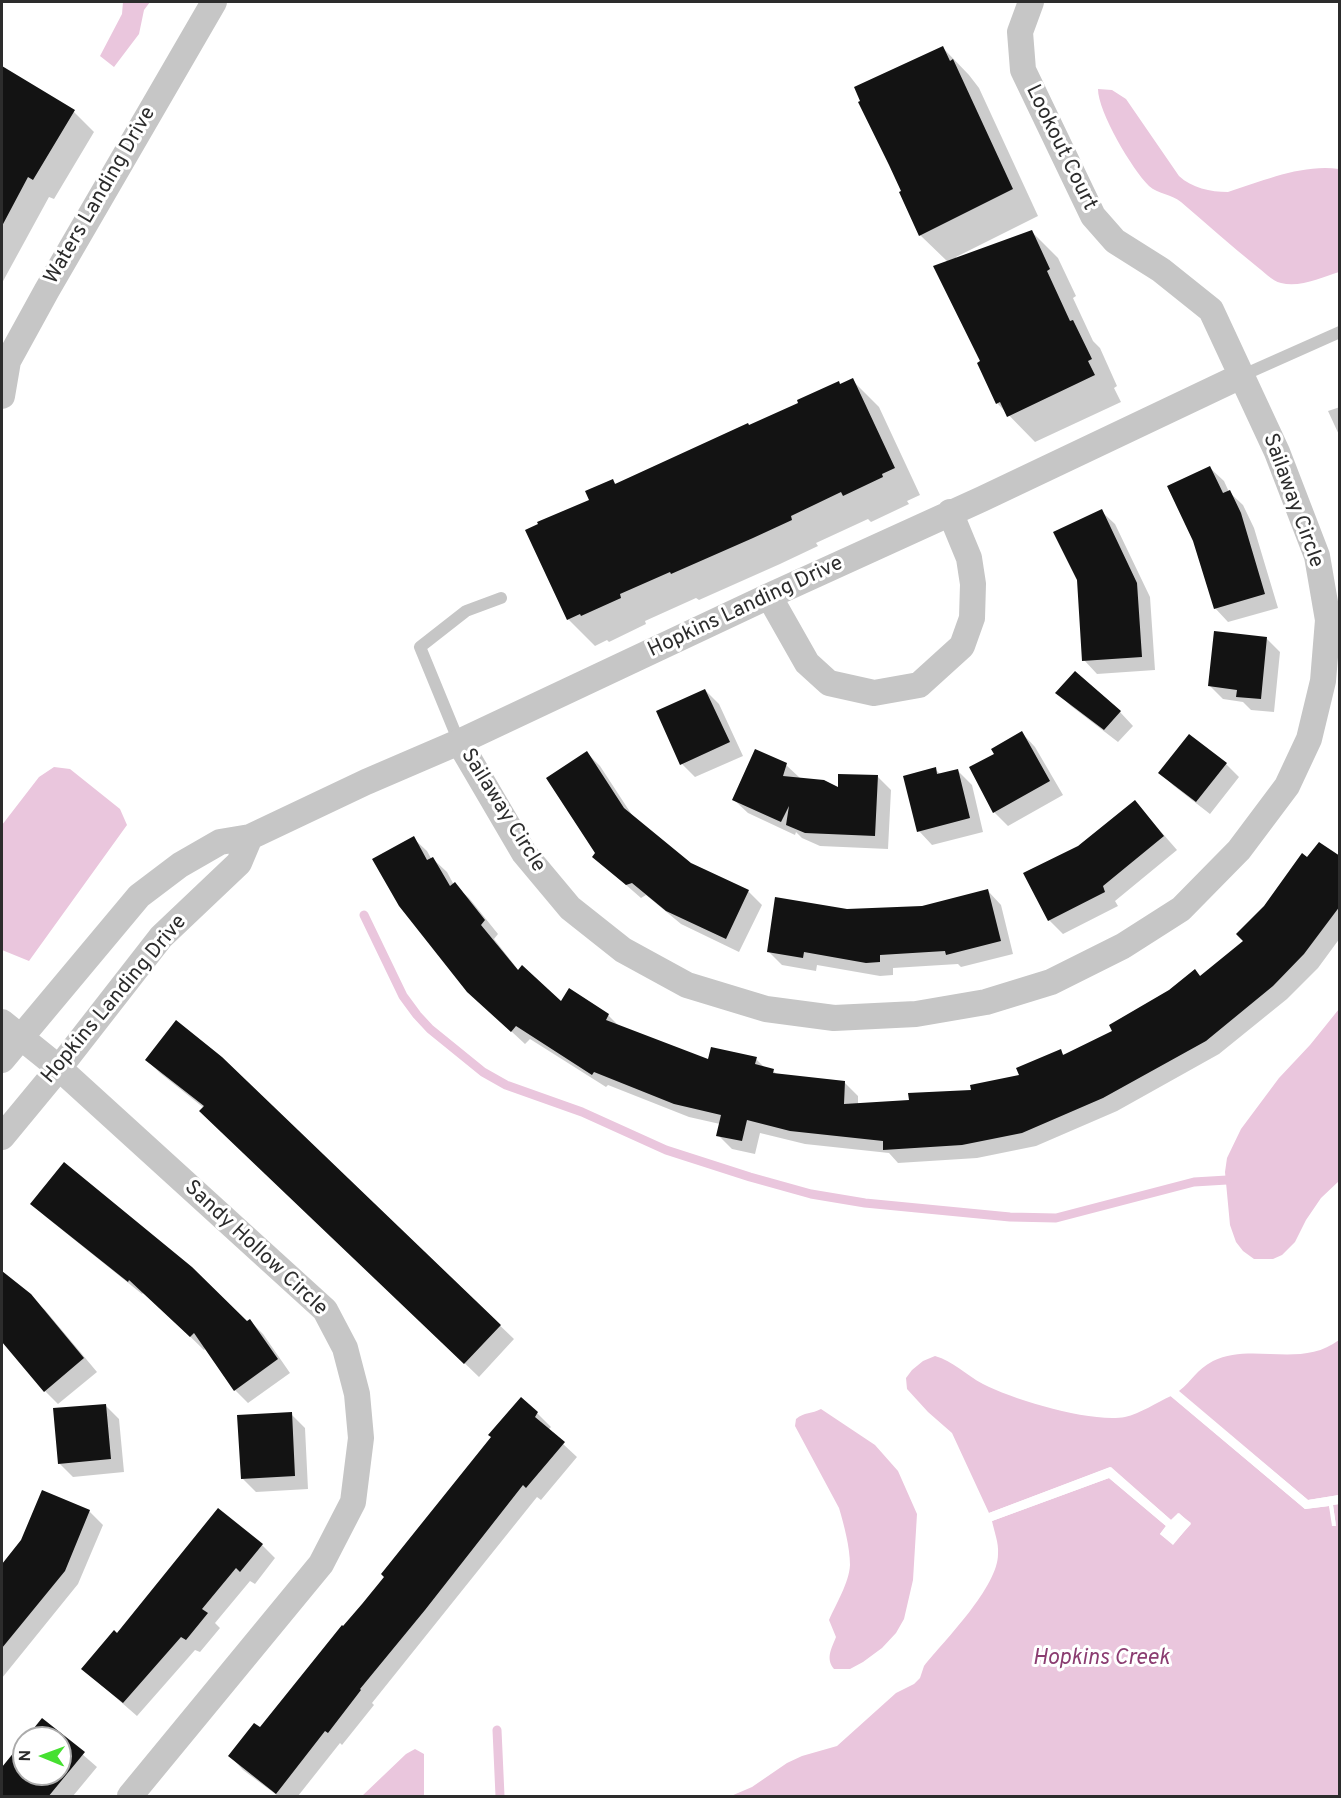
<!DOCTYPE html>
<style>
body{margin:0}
#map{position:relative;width:1341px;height:1798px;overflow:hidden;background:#fff;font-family:Overpass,sans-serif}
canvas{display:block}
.frame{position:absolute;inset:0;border:3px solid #2c2c2c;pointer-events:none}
.north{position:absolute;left:12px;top:1726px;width:60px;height:60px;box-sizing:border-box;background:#fff;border:2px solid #ababab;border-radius:50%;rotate:271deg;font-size:16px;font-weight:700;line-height:24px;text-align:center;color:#2c2c2c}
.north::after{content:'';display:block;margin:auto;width:21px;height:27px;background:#46e031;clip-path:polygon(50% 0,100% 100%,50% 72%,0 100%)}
</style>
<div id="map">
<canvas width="1341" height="1798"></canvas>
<div class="frame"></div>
<div class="north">N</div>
</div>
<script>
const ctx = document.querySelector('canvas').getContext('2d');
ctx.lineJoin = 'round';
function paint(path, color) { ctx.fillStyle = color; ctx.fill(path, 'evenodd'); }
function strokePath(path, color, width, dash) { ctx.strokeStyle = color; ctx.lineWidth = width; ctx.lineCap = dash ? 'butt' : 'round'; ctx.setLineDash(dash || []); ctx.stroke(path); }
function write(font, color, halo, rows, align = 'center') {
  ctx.font = font + ' Overpass,sans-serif'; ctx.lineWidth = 6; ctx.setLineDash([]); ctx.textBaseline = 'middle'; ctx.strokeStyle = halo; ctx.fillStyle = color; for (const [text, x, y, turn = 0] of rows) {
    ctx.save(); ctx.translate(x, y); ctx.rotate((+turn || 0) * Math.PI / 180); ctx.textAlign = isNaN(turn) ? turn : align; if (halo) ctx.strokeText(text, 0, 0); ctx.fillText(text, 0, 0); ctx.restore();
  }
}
const water = new Path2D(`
 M123 2H150L144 10 139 34 114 67 100 56 122 14Z
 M1098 89 1112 90 1126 99 1179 176C1192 188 1210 192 1228 192 1264 181 1301 164 1339 169V272C1322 277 1300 288 1281 283 1272 281 1263 271 1255 265 1230 245 1206 223 1181 202 1171 194 1158 194 1149 186 1132 169 1098 112 1098 89Z
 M54 767 70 769 120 809 127 825 29 961 2 950V825L39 777Z
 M1339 1009V1181L1321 1198 1306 1220 1295 1242 1282 1255 1273 1259H1254L1243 1251 1236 1242 1230 1225 1225 1172 1227 1158 1241 1129 1279 1078 1310 1045Z
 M1339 1340V1495L1308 1500 1179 1391C1193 1380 1196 1370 1213 1361 1252 1342 1301 1369 1339 1340Z
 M935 1356C953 1361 966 1375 983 1384 1014 1400 1091 1423 1125 1417 1140 1414 1157 1402 1171 1396L1305 1509 1329 1506 1336 1526 1333 1505 1339 1504V1796H731L752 1787 787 1763 802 1756 837 1746 896 1693 914 1684 920 1678 924 1666C945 1640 998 1587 998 1554 999 1543 994 1531 992 1521L1109 1478 1166 1526 1160 1534 1173 1544 1191 1524 1179 1513 1171 1520 1110 1467 989 1513 952 1433 928 1412 907 1389 906 1378 912 1370 923 1361Z
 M821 1409 875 1445 898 1471 917 1514 913 1580 904 1619 896 1633 882 1648 863 1662 850 1669H834C825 1658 832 1648 836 1637L829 1620C836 1604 849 1583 850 1565 850 1547 844 1525 839 1508L795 1426 796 1419C804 1412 812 1414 821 1409Z
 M415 1749 424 1754V1796H362L406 1754Z`);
const pier = new Path2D(`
 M1176 1390 1308 1500 1339 1495 1340 1498 1306 1503 1177 1394Z
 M1171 1393 1306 1506 1340 1501 1339 1504 1333 1505 1336 1526H1332L1329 1506 1305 1509 1168 1394Z
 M1111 1467 1171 1520 1178 1513 1191 1523 1173 1545 1160 1534 1166 1526 1109 1478 992 1521 991 1518 1110 1475 1168 1524 1169 1527 1164 1533 1173 1541 1187 1524 1179 1517 1173 1523H1170L1110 1470 990 1516 989 1513Z`);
const shadow = new Path2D(`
 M943 48 969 75 979 88 1038 216 956 257V259L1032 232 1058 258 1076 296 1073 298 1093 341 1100 348 1117 386 1114 388 1121 402 1035 442 997 403 948 262 920 235Z
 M5 70 74 112 94 132 54 199 49 197 2 283V76Z
 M852 380 879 407 920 495 907 501 909 504 871 522 868 519 816 543 818 546 780 564 699 600 696 598 645 621 646 624 609 642 607 640 595 646 568 619 591 500 612 480 617 485Z
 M1340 407V437L1328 411Z
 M1210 468 1224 481 1229 492 1243 505 1254 528 1278 608 1228 622 1215 608Z
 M1101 511 1115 524 1150 597 1155 670 1097 674 1084 660Z
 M1266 638 1280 652 1274 712 1251 710 1243 702 1223 699 1210 686Z
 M705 690 719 704 743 756 695 777 682 764Z
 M1057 693 1120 712 1133 726 1118 742 1071 706Z
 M1022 733 1035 747 1063 795 1008 826 994 812 996 755Z
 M587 753 600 766 634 818 690 864 748 891 762 905 739 952 681 924 646 895 641 898 594 857 597 853Z
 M1226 764 1239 777 1210 814 1174 786 1160 773Z
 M786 765 800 778 839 789 878 777 891 790 888 849 820 846 802 838 796 832 795 835 748 813 734 800Z
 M935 769 940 774 958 771 972 785 983 832 932 845 919 831Z
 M1135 802 1177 850 1115 901 1118 906 1063 934 1049 920 1079 848Z
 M413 838 427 851 432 860 433 859 447 872 454 885 469 898 498 934 494 939 519 971 561 1003 608 1015 621 1028 709 1061 756 1059 766 1069 773 1071 778 1075 844 1082 858 1096V1104L910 1101 973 1091 1021 1076 1060 1051 1065 1056 1114 1032 1195 971 1201 977 1245 941 1308 859 1340 858V938L1318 968 1287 999 1219 1054 1117 1111 1036 1146 977 1158 898 1163 889 1153 805 1144 760 1133 755 1154 732 1149 718 1135 720 1124 689 1117 608 1085 606 1087 530 1039 525 1044 483 1005Z
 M988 891 1001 905 1013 954 961 967 958 964 893 968V975L880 976 817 965 816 971 782 965 768 951 847 910 922 907Z
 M221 1058 514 1339 479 1377 215 1124 204 1108 160 1073 147 1060Z
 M32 1204 247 1323 250 1321 263 1334 290 1373 248 1403 235 1390 206 1348 204 1350 144 1292 142 1294 46 1217Z
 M2 1272 45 1310 97 1372 58 1404 45 1391 12 1344 2 1336Z
 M105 1405 119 1419 124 1472 73 1477 59 1463Z
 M537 1413 551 1427 548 1430 577 1457 541 1500 537 1497 372 1703 374 1705 342 1745 340 1743 298 1796H278L243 1770 230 1756 260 1729 343 1628Z
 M291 1414 305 1428 308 1489 256 1492 242 1478Z
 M89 1511 103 1525 78 1584 2 1678V1566L22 1541Z
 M262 1545 275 1558 255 1584 250 1581 215 1623 220 1628 200 1652 195 1650 137 1716 83 1669 117 1635Z
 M43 1720 97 1767 73 1796H2V1770L24 1742V1774H60V1738H28Z`);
const stream = new Path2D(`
 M364 915 403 996 417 1015 430 1029 483 1072 506 1085 582 1112 666 1150 750 1177 811 1194 865 1203 1010 1217 1056 1218 1194 1182 1227 1180
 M497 1730 500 1796`);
const building = new Path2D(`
 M943 46 950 61 953 59 1013 189 919 236 899 192 901 191 889 165 858 102 860 101 854 87Z
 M2 66 75 110 33 180 28 177 2 226Z
 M1032 230 1050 269 1047 271 1070 321 1073 320 1092 359 1088 361 1095 375 1007 417 1000 402 996 404 977 363 980 361 933 266Z
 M853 378 895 468 882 474 883 477 843 496 841 492 791 516 792 520 753 538 671 574 670 572 620 594 621 598 581 616 580 614 567 620 525 530 538 524 537 522 589 500 585 491 613 479 615 484 748 423 749 425 798 403 797 400 839 381 840 384Z
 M1210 466 1223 493 1230 490 1241 513 1265 594 1214 609 1193 541 1167 486Z
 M1102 509 1137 583 1142 657 1082 661 1077 580 1053 532Z
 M1214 631 1267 637 1261 699 1236 697 1237 690 1208 686Z
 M1075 671 1121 711 1104 730 1055 693Z
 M705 689 730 742 680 765 656 711Z
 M1022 731 1050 781 993 813 969 767 994 754 991 749Z
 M1189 734 1227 763 1196 802 1158 773Z
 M755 749 787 763 783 776 824 780 838 787V774L878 775 875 836 805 833 786 825 789 806 781 822 732 800Z
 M587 751 624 808 691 863 749 890 726 939 666 911 632 883 626 885 592 857 595 853 546 778Z
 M936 767 937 774 958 769 970 818 917 832 903 776Z
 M1135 800 1164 836 1103 886 1105 892 1048 921 1023 873 1078 846Z
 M414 836 427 860 433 857 450 886 455 882 485 920 481 925 518 970 522 965 561 1001 569 988 609 1014 606 1020 708 1059 711 1047 757 1057 755 1064 774 1069 773 1073 845 1081 844 1104 909 1100 908 1093 971 1090 970 1085 1019 1075 1016 1068 1061 1049 1063 1055 1112 1031 1109 1025 1169 990 1195 969 1200 976 1243 941 1236 934 1264 906 1302 853 1307 857 1319 842 1340 856V906L1304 954 1273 986 1206 1041 1103 1098 1022 1133 962 1145 883 1150V1141L790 1131 747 1120 742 1141 716 1136 721 1115 674 1104 594 1072 592 1075 516 1026 511 1032 467 992 399 906 372 859Z
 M988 889 1001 941 946 955 945 951 880 955V962L866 963 804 952 803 958 767 952 775 897 847 909 922 906Z
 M176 1020 222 1057 501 1325 464 1364 199 1111 204 1106 145 1060Z
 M64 1162 192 1267 247 1321 250 1319 278 1359 234 1391 194 1333 190 1337 129 1280 128 1282 30 1204Z
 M2 1271 31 1294 84 1358 44 1392 2 1342Z
 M521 1397 538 1412 535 1417 565 1442 526 1488 523 1485 425 1610 360 1689 361 1690 328 1733 325 1731 276 1794 228 1756 254 1723 260 1727 342 1625 343 1626 362 1604 384 1577 381 1574 491 1437 488 1435Z
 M106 1404 111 1459 58 1464 53 1408Z
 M292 1412 295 1476 241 1479 237 1415Z
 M42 1490 90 1510 65 1571 2 1648V1564L21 1540Z
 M218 1508 263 1544 240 1572 236 1568 202 1609 208 1613 186 1640 181 1637 123 1703 81 1669 114 1630 117 1633Z
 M42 1718 85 1752 48 1797H2V1767L24 1740V1774H60V1738H26Z`);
const service = new Path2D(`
 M1241 376 1340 332
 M459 742 420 647 466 611 501 598`);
const minor = new Path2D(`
 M2 396 8 361 47 290 214 2
 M769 596 807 663 829 683 874 693 919 685 962 646 972 618 973 584 969 558 950 512
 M459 742 524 853 570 908 623 950 687 985 766 1009 834 1018 916 1014 986 1002 1051 982 1123 946 1181 909 1239 850 1287 786 1309 739 1323 681 1328 620 1317 556 1277 452 1211 310 1161 270 1115 241 1093 216 1023 70 1020 32 1031 2
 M2 1022 59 1068 325 1310 345 1348 357 1394 361 1438 353 1502 321 1564 130 1796
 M2 1060 139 896 180 865 220 842 250 837 366 782 459 742 769 596 982 499 1241 376
 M2 1137 59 1068 161 937 239 863 250 837`);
const streetNames = [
 ["Lookout Court",1060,148,64],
 ["Waters Landing Drive",101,196,-60],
 ["Sailaway Circle",1292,501,70],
 ["Hopkins Landing Drive",746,608,-25],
 ["Sailaway Circle",502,811,58],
 ["Hopkins Landing Drive",115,1000,-50],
 ["Sandy Hollow Circle",255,1249,43]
];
const waterNames = [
 ["Hopkins Creek",1101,1660]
];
paint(water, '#eac6dd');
paint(pier, '#fff');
paint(shadow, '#0003');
strokePath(stream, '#eac6dd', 9);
paint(building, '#131313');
strokePath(service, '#c6c6c6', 12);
strokePath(minor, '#c6c6c6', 26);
write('21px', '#2c2c2c', '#fff', streetNames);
write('italic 22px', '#8b3d71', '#fff', waterNames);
</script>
